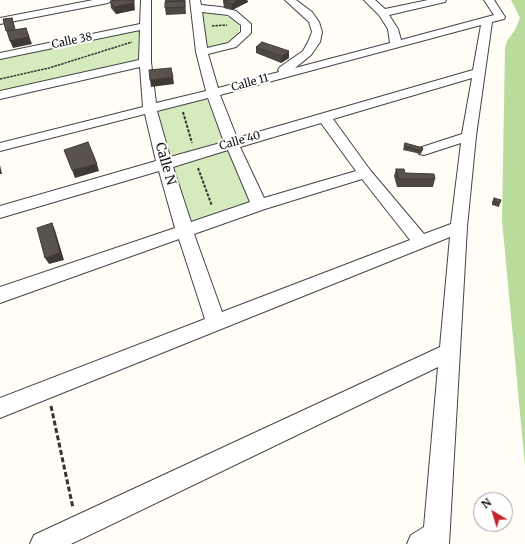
<!DOCTYPE html>
<style>
body{margin:0}
#map{position:relative;width:525px;height:544px;overflow:hidden;background:#fffdf5;font-family:Merriweather,serif}
canvas{display:block}
.north{position:absolute;left:473px;top:492px;width:40px;height:40px;box-sizing:border-box;background:#fff;border:1px solid #a0a0a0;border-radius:50%;rotate:322deg;font-size:11px;font-weight:700;line-height:16px;text-align:center;color:#111}
.north::after{content:'';display:block;margin:auto;width:14px;height:18px;background:#c4262e;clip-path:polygon(50% 0,100% 100%,50% 72%,0 100%)}
</style>
<div id="map">
<canvas width="525" height="544"></canvas>
<div class="north">N</div>
</div>
<script>
const c = document.querySelector('canvas').getContext('2d');
c.lineJoin = 'round';
function fill(path, color) { c.fillStyle = color; c.fill(path, 'evenodd'); }
const poly = rows => new Path2D(rows.map(r => 'M' + r).join(''));
function stroke(path, color, width, dash) { c.strokeStyle = color; c.lineWidth = width; c.lineCap = dash ? 'butt' : 'round'; c.setLineDash(dash || []); c.stroke(path); }
function write(font, color, halo, rows, align = 'center') {
  c.font = font + ' Merriweather,serif'; c.lineWidth = 4; c.setLineDash([]); c.textBaseline = 'middle'; c.strokeStyle = halo; c.fillStyle = color; for (const [text, x, y, turn = 0] of rows) {
    c.save(); c.translate(x, y); c.rotate((+turn || 0) * Math.PI / 180); c.textAlign = isNaN(turn) ? turn : align; if (halo) c.strokeText(text, 0, 0); c.fillText(text, 0, 0); c.restore();
  }
}
fill(poly([
 [200,10,229,17,237,22,240,27,238,34,231,41,208,49],
 [139,29,139,60,0,91,0,59],
 [206,97,225,142,173,156,167,155,157,110],
 [226,148,252,204,187,224,170,165]
]), '#d5ebbd');
fill(poly([
 [511,0,525,0,525,466,502,220,505,48,507,41,515,30,520,18]
]), '#b9dc9c');
const minor = poly([
 [93,0,113,0,108,3,0,24,0,18,93,0],
 [141,0,151,0,151,62,156,103,206,91,196,52,190,0,200,0,201,5,221,7,236,11,251,24,251,33,236,47,208,54,218,88,279,72,278,70,280,67,303,51,308,42,312,32,309,22,285,0,296,0,312,12,319,22,322,32,320,42,311,55,295,68,390,43,388,29,379,15,364,0,375,0,385,9,428,0,446,0,445,2,389,15,398,29,401,40,494,15,484,0,494,0,505,17,504,19,492,22,476,136,467,227,449,544,407,544,411,535,424,527,438,367,71,544,30,544,34,535,440,347,450,237,0,418,0,398,205,319,179,239,0,303,0,287,175,228,159,171,0,218,0,206,156,161,145,114,0,151,0,143,143,107,140,67,0,99,0,91,139,60,140,30,0,59,0,53,140,24,141,0],
 [202,12,228,15,241,25,241,32,228,43,207,48,202,12],
 [481,25,473,70,237,138,220,95,481,25],
 [472,78,462,134,419,148,417,151,419,154,424,155,461,143,451,224,424,234,370,170,333,119,472,78],
 [208,98,224,142,170,157,157,111,208,98],
 [321,123,356,171,264,198,240,147,321,123],
 [228,150,250,202,191,222,173,167,228,150],
 [362,179,410,240,222,312,194,234,265,209,362,179]
]);
stroke(minor, '#444', 2);
stroke(poly([
 [212,26,227,25],
 [0,79,49,68,132,42]
]), '#333', 1.5, [2.5, 1]);
stroke(poly([
 [183,112,192,143],
 [198,168,212,206]
]), '#333', 2, [3, 1.5]);
stroke(poly([
 [51,406,73,508]
]), '#333', 3, [5, 2.5]);
fill(minor, '#fff');
fill(poly([
 [165,0,185,0,186,14,166,15,165,8],
 [225,0,247,0,248,2,232,10,224,8,223,1],
 [110,1,135,10,116,14,111,8],
 [256,47,289,58,281,63,256,53],
 [404,146,423,148,421,154,403,150],
 [396,169,405,173,435,179,433,187,397,187,394,176],
 [494,198,500,203,499,207,492,205,492,202]
]), '#4d4742');
fill(poly([
 [134,0,135,10,116,14,114,7],
 [239,0,247,0,248,2,232,10,232,4],
 [26,28,32,44,13,48,10,41],
 [289,51,289,58,281,63,282,56],
 [173,77,174,84,151,87,150,80],
 [97,164,99,171,75,178,72,170],
 [0,165,2,174,0,174],
 [52,223,55,230,64,260,49,264,45,258]
]), '#3f3936');
const building = poly([
 [115,0,134,0,134,3,114,7,110,1,115,0],
 [225,0,239,0,232,4,223,1,225,0],
 [185,1,185,7,165,8,165,2,185,1],
 [12,18,15,29,6,31,3,19,12,18],
 [26,28,29,37,10,41,7,31,26,28],
 [262,42,289,51,282,56,256,47,262,42],
 [171,68,173,77,150,80,149,70,171,68],
 [88,142,97,164,72,170,64,150,88,142],
 [405,143,423,148,422,151,404,146,405,143],
 [396,169,404,169,405,173,434,174,435,179,399,179,396,169],
 [494,198,501,200,500,203,494,202,494,198],
 [52,223,60,253,45,258,37,228,52,223]
]);
fill(building, '#5a524d');
stroke(building, '#3f3936', 1);
write('11px', '#111', '#fff', [
 ["Calle 38",72,41,-12],
 ["Calle 11",250,83,-15],
 ["Calle 40",240,141,-16]
]);
write('13px', '#111', '#fff', [
 ["Calle N",165,164,74]
]);
</script>
